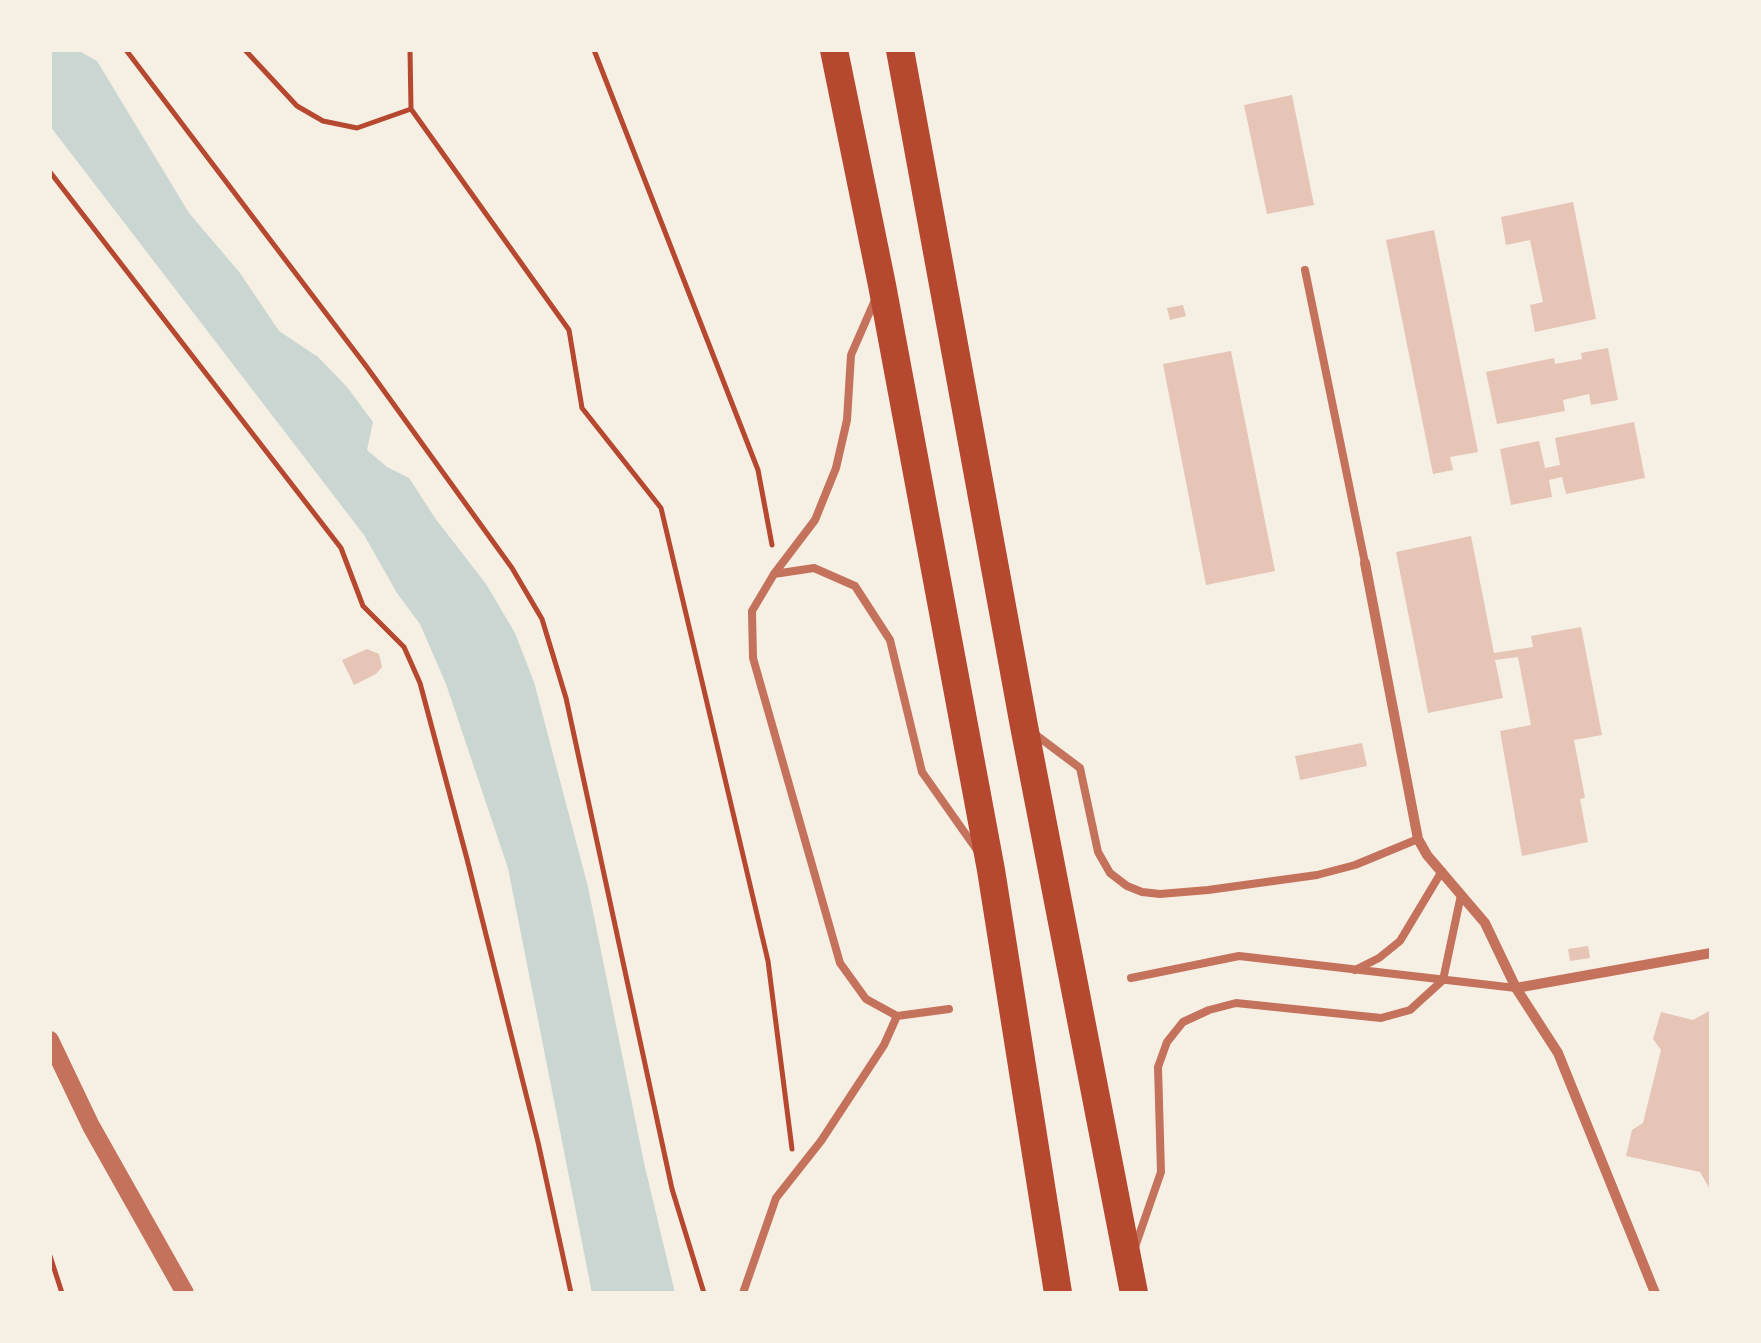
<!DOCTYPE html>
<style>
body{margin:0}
#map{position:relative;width:1761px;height:1343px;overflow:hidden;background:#f6efe4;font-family:"PT Sans",sans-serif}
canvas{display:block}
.frame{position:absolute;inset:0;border:52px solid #f6efe4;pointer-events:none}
</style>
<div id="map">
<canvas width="1761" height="1343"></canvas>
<div class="frame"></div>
</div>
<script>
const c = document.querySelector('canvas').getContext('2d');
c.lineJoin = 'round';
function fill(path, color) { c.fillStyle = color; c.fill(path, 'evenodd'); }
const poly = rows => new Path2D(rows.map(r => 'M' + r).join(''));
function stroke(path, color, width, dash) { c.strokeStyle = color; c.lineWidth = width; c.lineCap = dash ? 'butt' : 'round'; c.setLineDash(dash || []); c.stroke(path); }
fill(poly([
 [50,50,77,50,97,61,189,213,240,273,279,331,318,357,347,387,373,422,367,450,387,467,409,478,435,518,486,584,515,633,534,682,588,887,644,1163,675,1293,592,1293,508,868,446,684,420,624,397,593,364,535,50,126]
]), '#c9d6d2');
fill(poly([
 [1292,95,1314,205,1267,214,1244,105],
 [1573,202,1596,319,1535,332,1530,305,1543,302,1530,240,1506,245,1501,217],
 [1434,230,1478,452,1450,457,1453,470,1433,474,1386,240],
 [1183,305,1186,316,1170,320,1167,308],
 [1608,348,1618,400,1591,405,1589,394,1563,400,1565,411,1497,424,1486,372,1554,358,1555,364,1582,359,1581,353],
 [1231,351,1275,571,1206,585,1163,364],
 [1634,422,1645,478,1566,494,1562,477,1549,480,1552,497,1511,505,1500,449,1539,441,1545,468,1560,465,1555,438],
 [1471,536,1494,653,1533,647,1531,636,1581,627,1602,735,1574,740,1585,798,1580,799,1588,842,1522,856,1500,731,1531,725,1518,657,1495,660,1503,698,1428,713,1396,552],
 [367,649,379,654,382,667,376,674,354,685,342,660],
 [1362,743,1367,766,1300,780,1295,756],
 [1588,946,1590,958,1570,961,1568,949],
 [1711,1010,1711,1191,1700,1172,1626,1156,1632,1130,1643,1123,1661,1050,1653,1039,1661,1012,1693,1020]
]), '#e6c5b7');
stroke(poly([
 [126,50,366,366,512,568,542,619,566,698,672,1189,704,1293],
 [245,50,297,106,323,121,357,128,411,109],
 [410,50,411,109,569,330,582,408,661,508,768,961,792,1149],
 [594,50,758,470,772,545],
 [50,172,341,548,363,606,404,647,420,683,467,859,538,1142,571,1293],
 [50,1256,62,1293]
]), '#b5482f', 5);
stroke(poly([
 [1305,270,1365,563],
 [875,300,851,355,847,420,836,468,815,520,774,574,752,611,753,658,840,963,866,999,897,1016],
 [774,574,814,568,855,586,890,640,922,772,977,850],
 [1032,732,1080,768,1098,852,1110,873,1127,886,1142,892,1160,894,1208,890,1317,875,1355,865,1418,839],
 [1355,970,1379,958,1400,941,1442,871],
 [1131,978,1239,956,1516,988],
 [1135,1247,1161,1172,1158,1067,1167,1042,1183,1022,1209,1010,1236,1003,1381,1018,1410,1010,1443,980,1461,895],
 [743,1293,776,1198,821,1141,884,1045,897,1016,949,1009]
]), '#c5725c', 8);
stroke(poly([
 [1365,563,1418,839,1427,855,1485,923,1516,988,1558,1053,1655,1293],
 [1516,988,1711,953]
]), '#c5725c', 10);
stroke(poly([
 [50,1040,91,1126,185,1293]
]), '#c5725c', 18);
stroke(poly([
 [834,50,882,285,991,870,1058,1293],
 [900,50,1024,726,1134,1293]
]), '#b5482f', 28);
</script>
